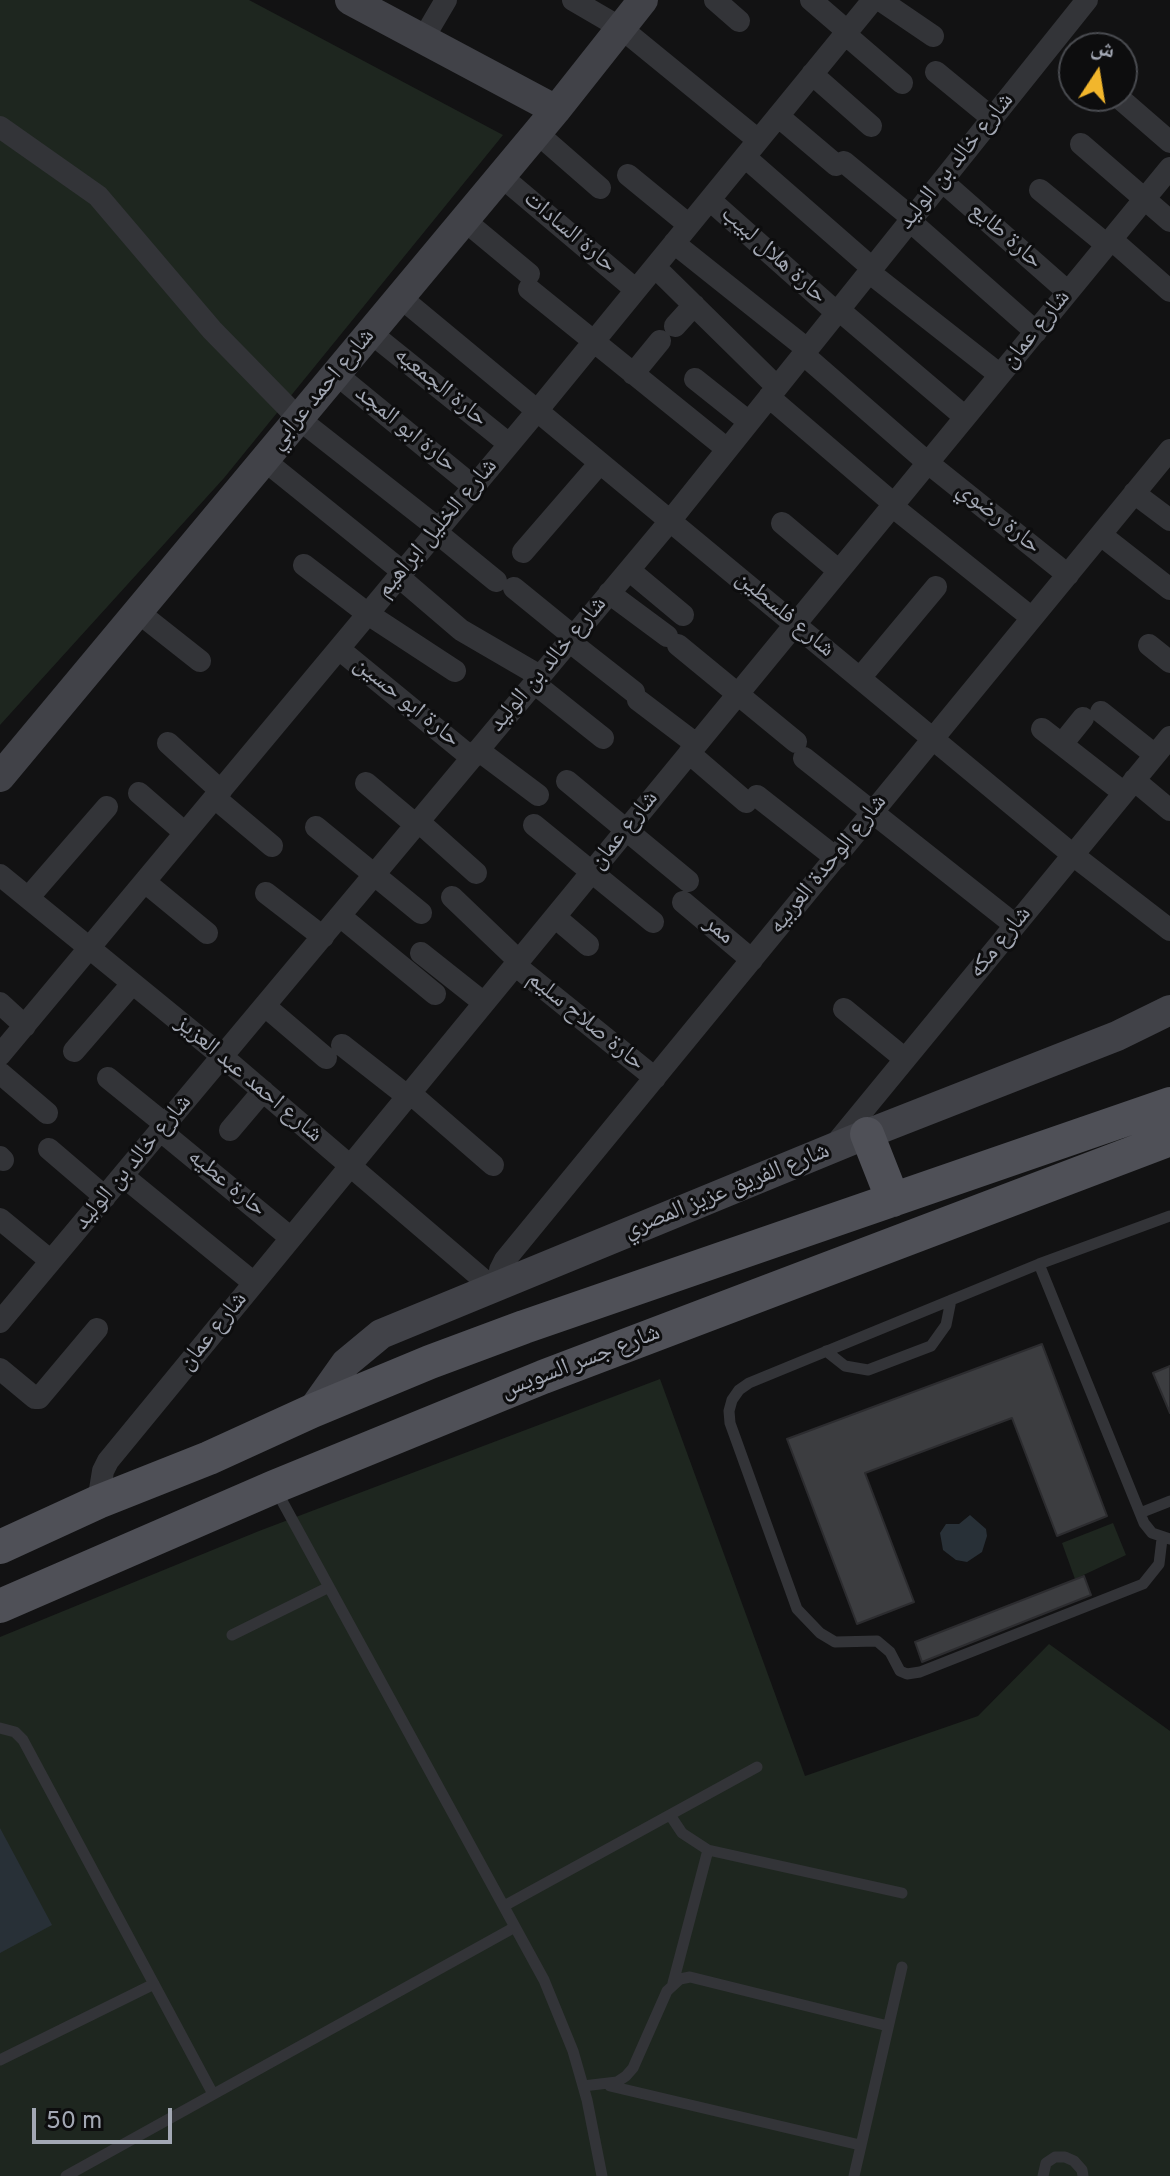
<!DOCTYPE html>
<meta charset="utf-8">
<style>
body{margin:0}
#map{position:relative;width:1170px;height:2176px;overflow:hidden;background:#121213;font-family:Overpass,"Noto Naskh Arabic",sans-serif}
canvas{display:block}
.north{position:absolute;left:1058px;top:32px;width:80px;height:80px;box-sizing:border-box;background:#0d0d0e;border:2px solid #494b50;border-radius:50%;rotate:12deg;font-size:22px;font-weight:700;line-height:32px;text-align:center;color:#a3a8b4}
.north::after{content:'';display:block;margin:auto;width:28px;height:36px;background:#f2b62c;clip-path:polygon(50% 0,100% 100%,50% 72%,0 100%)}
.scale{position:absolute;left:32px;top:2108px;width:140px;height:36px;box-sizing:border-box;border:4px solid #a3a8b4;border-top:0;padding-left:10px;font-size:24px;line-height:28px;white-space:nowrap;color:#a3a8b4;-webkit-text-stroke:6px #0d0d0e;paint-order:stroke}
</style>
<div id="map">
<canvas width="1170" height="2176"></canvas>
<div class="north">ش</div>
<div class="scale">50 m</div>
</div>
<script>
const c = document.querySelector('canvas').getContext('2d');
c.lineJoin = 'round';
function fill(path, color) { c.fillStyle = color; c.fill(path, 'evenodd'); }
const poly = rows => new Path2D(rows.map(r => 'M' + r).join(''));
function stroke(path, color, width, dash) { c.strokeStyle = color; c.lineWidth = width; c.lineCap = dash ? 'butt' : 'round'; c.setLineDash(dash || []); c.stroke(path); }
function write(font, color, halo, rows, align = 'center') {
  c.font = font + ' Overpass,"Noto Naskh Arabic",sans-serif'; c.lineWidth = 6; c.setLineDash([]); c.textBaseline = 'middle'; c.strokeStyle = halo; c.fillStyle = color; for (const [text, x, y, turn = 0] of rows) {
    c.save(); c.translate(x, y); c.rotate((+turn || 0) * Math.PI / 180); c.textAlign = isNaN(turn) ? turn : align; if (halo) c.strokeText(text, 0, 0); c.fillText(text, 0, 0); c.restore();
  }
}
fill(poly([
 [0,0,249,0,503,135,224,478,0,725],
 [660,1379,805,1776,978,1716,1049,1644,1170,1731,1170,2176,0,2176,0,1637,259,1531],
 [1113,1523,1126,1555,1075,1579,1062,1543]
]), '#1e261f');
fill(poly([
 [970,1515,986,1529,987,1536,982,1552,967,1562,956,1560,943,1550,940,1533,946,1524,959,1524],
 [0,1828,52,1925,0,1953]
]), '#283037');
const building = poly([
 [1042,1344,1107,1516,1057,1536,1012,1418,865,1473,914,1602,857,1624,787,1439,1042,1344],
 [1170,1366,1170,1413,1153,1373,1170,1366],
 [1084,1576,1091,1595,922,1662,915,1642,1084,1576]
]);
fill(building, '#3c3d40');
stroke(building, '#2c2c2f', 2);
stroke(poly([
 [1039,1264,1144,1523,1152,1533,1170,1539],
 [826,1351,845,1366,868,1370,931,1346,946,1325,951,1300],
 [276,1490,544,1980,573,2051,587,2100,602,2176],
 [1140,1513,1170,1501],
 [1162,1539,1159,1564,1143,1584,920,1672,907,1674,900,1671,890,1652,877,1641,835,1642,820,1633,797,1609,730,1423,729,1411,732,1400,739,1390,749,1383,1039,1264,1170,1216],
 [232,1635,329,1587],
 [0,1728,15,1732,23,1740,213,2094],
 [670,1815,682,1833,708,1850,902,1893],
 [504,1906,757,1767],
 [673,1983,708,1850],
 [0,2060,154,1984],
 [583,2086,617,2082,626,2076,633,2068,667,1991,680,1979,690,1977,888,2026],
 [610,2086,860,2145],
 [66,2176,515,1927],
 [854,2176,902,1967],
 [1043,2176,1046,2163,1055,2157,1065,2157,1074,2161,1082,2170,1083,2176]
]), '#333438', 11);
stroke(poly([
 [573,0,621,28,758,140],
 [715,0,739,21],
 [811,0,847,31],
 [880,0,933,36],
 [845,34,902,83],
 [423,39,446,0],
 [936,72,992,118],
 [812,74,871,126],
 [1117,96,1170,142],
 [778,116,836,165],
 [0,127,98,196,212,330,299,419,439,529],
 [537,133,600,188],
 [1081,144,1170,221],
 [745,157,872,268],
 [844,162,912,218],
 [628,175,689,225],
 [501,176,636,290],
 [942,181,1068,292],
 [1040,190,1107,245],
 [710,200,837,313],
 [464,220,529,274],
 [910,221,1036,332],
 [1111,239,1170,291],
 [674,243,807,349],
 [655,267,777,387],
 [869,272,1000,375],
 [529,289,727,449],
 [400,297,1073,855,1170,930],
 [839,310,965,417],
 [675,326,694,305],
 [371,333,509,444],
 [803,354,928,463,1068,575],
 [336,374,474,487],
 [633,374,660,341],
 [695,379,749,422],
 [769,397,894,504],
 [264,460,403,572],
 [1134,493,1170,520],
 [892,506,1032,618],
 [782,523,839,571],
 [436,532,496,581],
 [1101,535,1170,589],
 [523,552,600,463],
 [304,565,368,614,455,671],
 [629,570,683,615],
 [399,577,461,630,540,676],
 [514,588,573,636],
 [609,593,667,636],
 [138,612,200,661],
 [569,641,634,692],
 [678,645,796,742],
 [1149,645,1170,662],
 [339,649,472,758],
 [860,678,936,587],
 [534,683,603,738],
 [638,700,696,744],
 [1101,712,1155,755],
 [1042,729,1124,793],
 [168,743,221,791],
 [1062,744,1083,718],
 [478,750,538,795],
 [689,753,746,802],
 [804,758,1015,925],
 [1134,780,1170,810],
 [567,781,688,881],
 [366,783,416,825],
 [139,793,185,833],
 [757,796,836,858],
 [215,798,272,846],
 [419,822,476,873],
 [534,825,653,922],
 [316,827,421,913],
 [0,875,223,1057,493,1288],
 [145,882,207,933],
 [266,893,323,937],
 [452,897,519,961],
 [28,898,107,807],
 [683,902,752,960],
 [340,916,435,994],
 [555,917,588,945],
 [421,953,484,1003],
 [515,965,655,1078],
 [0,1003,25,1026],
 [265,1006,326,1058],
 [844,1009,905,1059],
 [342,1045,407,1096],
 [74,1051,132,984],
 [0,1055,537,411,873,0],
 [0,1073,47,1113],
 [108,1078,166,1125],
 [410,1093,493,1165],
 [230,1130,263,1091],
 [161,1131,291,1238],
 [833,1147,1170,737],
 [49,1149,105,1197],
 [0,1157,3,1160],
 [123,1176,254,1283],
 [0,1219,51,1261],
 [500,1285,500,1270,505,1260,1170,450],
 [0,1322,670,521,1087,0],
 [0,1369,35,1398,39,1398,97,1329],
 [98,1502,103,1471,108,1461,1170,168]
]), '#333438', 22);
stroke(poly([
 [350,0,556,110],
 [0,777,556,110,643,0],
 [312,1411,346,1363,381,1334,867,1134,1117,1036,1170,1010]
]), '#414248', 30);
stroke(poly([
 [867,1134,893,1200],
 [0,1547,98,1502,209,1458,312,1411,430,1362,524,1327,1170,1104],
 [0,1606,274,1487,543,1377,1170,1139]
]), '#4f5057', 34);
write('24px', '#a3a8b4', '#0d0d0e', [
 ["شارع خالد بن الوليد",957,162,-51],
 ["حارة السادات",569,233,40],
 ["حارة طايع",1005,237,41],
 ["حارة هلال لبيب",773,256,42],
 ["شارع عمان",1037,330,-51],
 ["حارة الجمعيه",440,388,39],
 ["شارع احمد عرابي",323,390,-50],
 ["حارة ابو المجد",405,430,39],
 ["حارة رضوي",998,519,39],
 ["شارع الخليل ابراهيم",438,529,-50],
 ["شارع فلسطين",784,615,40],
 ["شارع خالد بن الوليد",549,665,-50],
 ["حارة ابو حسين",406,703,39],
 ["شارع عمان",625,831,-51],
 ["شارع الوحدة العربيه",829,865,-51],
 ["ممر",718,931,40],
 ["شارع مكه",1001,943,-51],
 ["حارة صلاح سليم",585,1022,39],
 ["شارع احمد عبد العزيز",248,1080,40],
 ["شارع خالد بن الوليد",134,1163,-50],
 ["حارة عطيه",226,1184,39],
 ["شارع الفريق عزيز المصري",727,1192,-22],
 ["شارع عمان",214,1332,-51],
 ["شارع جسر السويس",581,1363,-21]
]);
</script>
